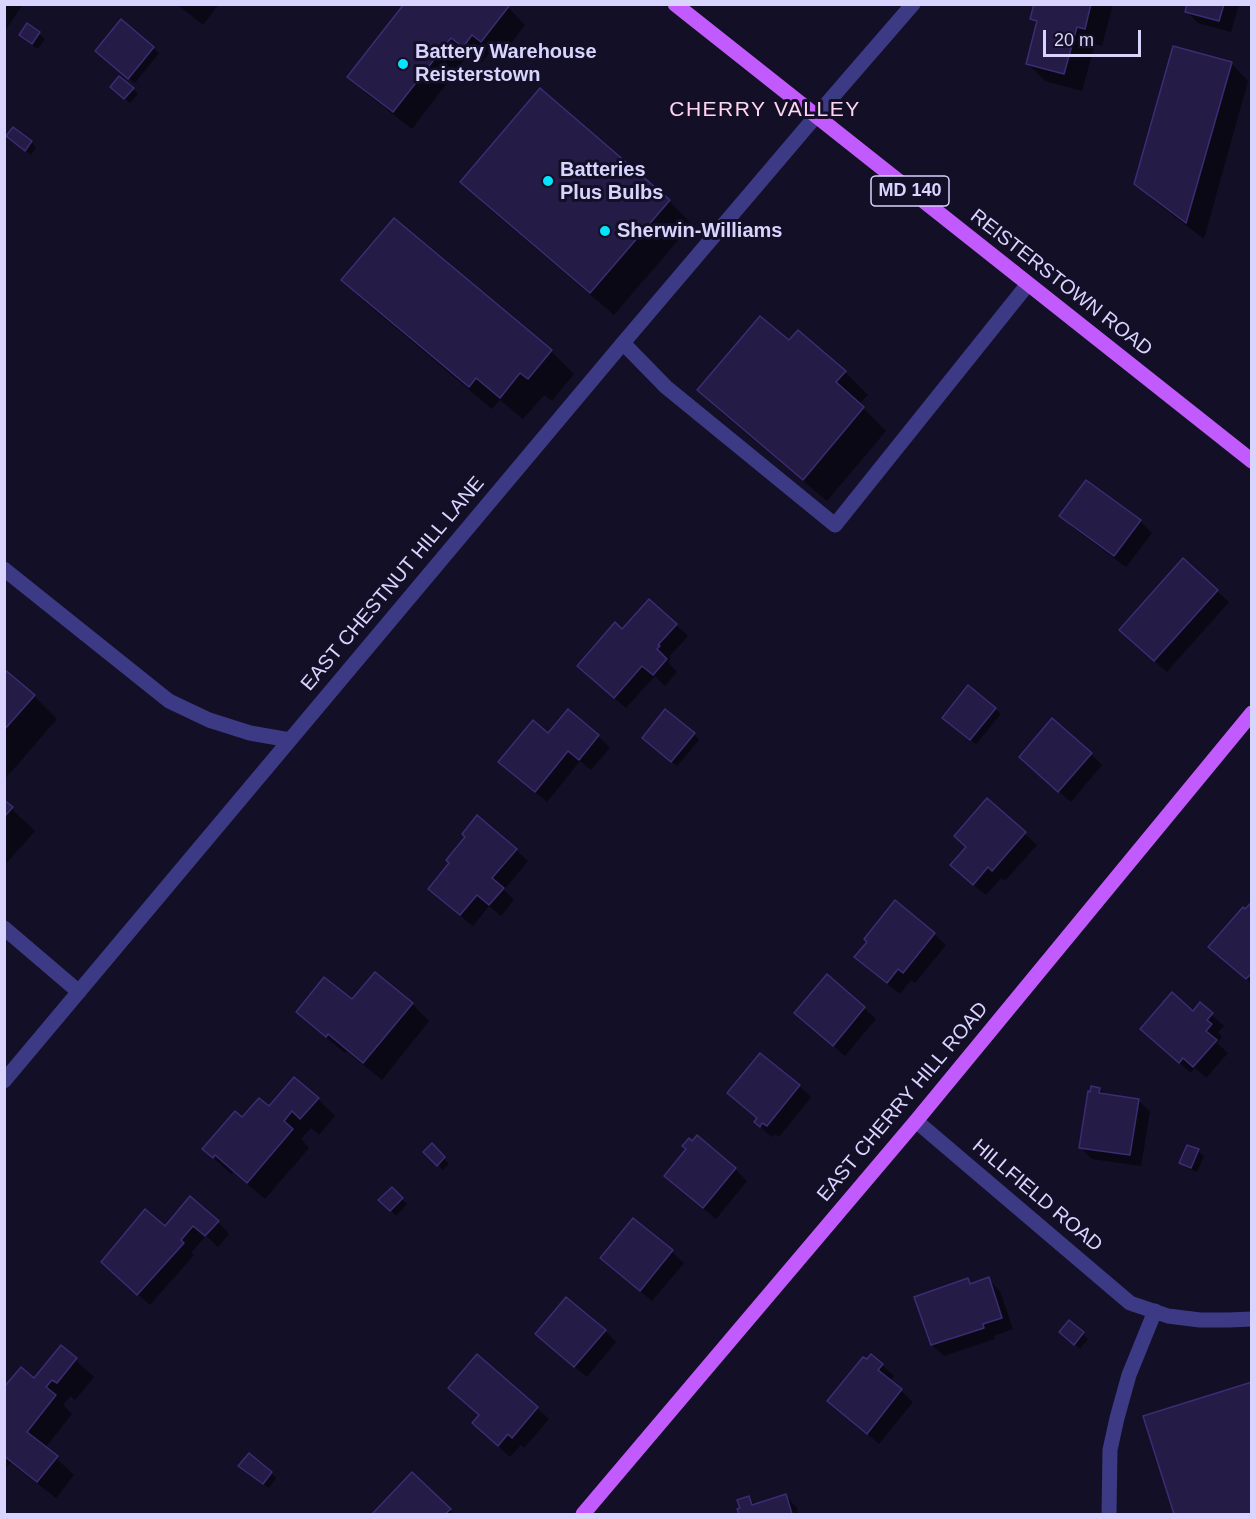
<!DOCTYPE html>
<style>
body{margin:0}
#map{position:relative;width:1256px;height:1519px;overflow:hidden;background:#130f26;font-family:Helvetica,sans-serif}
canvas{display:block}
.frame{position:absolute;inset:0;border:6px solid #d9d4ff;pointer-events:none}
.scale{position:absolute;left:1043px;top:30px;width:98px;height:27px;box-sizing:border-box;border:3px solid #d9d4ff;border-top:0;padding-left:8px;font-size:18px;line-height:21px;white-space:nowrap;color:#d9d4ff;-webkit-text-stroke:4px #130f26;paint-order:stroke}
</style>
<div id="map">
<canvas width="1256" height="1519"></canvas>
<div class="frame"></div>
<div class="scale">20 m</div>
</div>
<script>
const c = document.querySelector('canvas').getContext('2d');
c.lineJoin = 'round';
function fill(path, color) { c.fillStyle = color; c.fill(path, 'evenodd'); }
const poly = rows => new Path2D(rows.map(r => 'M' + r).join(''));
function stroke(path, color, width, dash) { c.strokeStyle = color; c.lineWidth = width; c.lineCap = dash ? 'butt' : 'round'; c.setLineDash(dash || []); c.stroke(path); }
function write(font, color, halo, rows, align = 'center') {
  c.font = font + ' Helvetica,sans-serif'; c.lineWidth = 6; c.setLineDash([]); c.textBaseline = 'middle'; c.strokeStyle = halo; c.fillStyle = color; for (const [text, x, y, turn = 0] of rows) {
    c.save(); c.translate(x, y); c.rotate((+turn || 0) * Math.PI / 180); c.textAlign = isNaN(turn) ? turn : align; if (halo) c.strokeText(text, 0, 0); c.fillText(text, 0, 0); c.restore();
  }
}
fill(poly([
 [4,4,23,4,5,31,4,30],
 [177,4,219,4,203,25],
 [1036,4,1113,4,1102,46,1095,44,1082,91,1045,81,1027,63,1038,24,1032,18],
 [1188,4,1239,4,1231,32,1198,23,1186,11],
 [508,7,525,25,499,59,490,52,481,63,469,54,412,129,367,94,349,77],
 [121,22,159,53,135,83,102,57],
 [27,25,45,39,38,49,26,41,20,35],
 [1231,63,1248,81,1204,239,1154,201,1136,183],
 [133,89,138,94,130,103,117,93],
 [540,91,669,201,692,224,614,315,485,205,462,182],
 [8,136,31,142,36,147,31,155],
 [394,220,551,351,574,374,552,401,544,395,523,419,500,400,492,409,366,303,343,280],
 [790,343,845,372,868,395,859,404,886,431,827,501,722,413,699,390],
 [1086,482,1140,521,1152,533,1126,567,1072,527,1061,515],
 [1217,591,1229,602,1167,672,1132,641],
 [676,625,688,636,669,657,671,659,668,662,677,672,665,686,655,676,626,708,590,677,623,631],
 [4,671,34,696,57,719,4,780],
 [968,687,1001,714,976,744,949,723],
 [568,711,598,736,610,748,591,770,580,761,547,802,512,773,549,735],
 [694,734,699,740,677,766,649,743],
 [1091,754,1102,765,1071,802,1033,769],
 [987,800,1037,845,1005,881,1001,878,986,895,964,877,968,848],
 [4,802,35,831,4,866],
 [516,850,528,861,504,890,514,900,501,916,489,906,473,926,441,900,430,888,451,863],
 [1252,904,1252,984,1222,958,1246,911],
 [934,934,946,945,915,983,911,980,900,994,868,969,856,957],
 [352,1002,412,1004,429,1021,382,1080,346,1051,345,1053,316,1029,298,1011],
 [1200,1004,1224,1026,1218,1032,1222,1037,1217,1043,1228,1053,1206,1078,1195,1068,1191,1073,1154,1041,1193,1013],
 [864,1008,876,1019,845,1056,808,1024],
 [799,1086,811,1097,779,1137,775,1134,772,1137,768,1134,756,1122,758,1119,729,1093],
 [1100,1089,1106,1096,1138,1100,1150,1112,1141,1166,1092,1159,1080,1147],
 [318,1099,335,1116,319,1135,311,1128,301,1139,309,1148,265,1199,233,1172,231,1174,204,1149,242,1119,269,1108],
 [697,1137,735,1169,747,1181,716,1219,678,1187,692,1143],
 [432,1145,449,1164,443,1170,425,1152],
 [1198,1151,1204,1156,1197,1172,1187,1168,1181,1163],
 [392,1189,407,1204,396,1216,381,1200],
 [633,1220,672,1252,684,1263,652,1301,614,1270,602,1258],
 [218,1222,229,1234,218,1247,206,1236,191,1253,194,1255,150,1305,115,1274,165,1228],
 [988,1279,1000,1291,1013,1329,994,1336,995,1339,944,1356,932,1345,916,1298,968,1280,972,1285],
 [1069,1322,1088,1339,1080,1349,1066,1338],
 [605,1331,616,1342,587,1377,549,1346,537,1334],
 [61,1347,94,1377,75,1400,71,1396,63,1405,72,1414,45,1448,74,1475,56,1498,11,1463,6,1468,4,1467,4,1389,34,1380],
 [478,1356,549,1419,524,1448,521,1445,510,1457,486,1435,480,1416],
 [882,1365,894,1376,890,1381,913,1402,879,1444,841,1412],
 [1252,1384,1252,1514,1175,1514,1145,1417],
 [240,1466,271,1473,276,1478,269,1488,245,1472],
 [412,1474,450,1510,454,1514,374,1514],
 [786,1496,797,1508,799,1514,741,1514,739,1510,742,1509,749,1498,756,1505]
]), '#0007');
const building = poly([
 [404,4,507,4,509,6,481,42,472,35,463,47,451,38,393,112,347,77,404,4],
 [1034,4,1091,4,1085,29,1077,27,1064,74,1026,64,1037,21,1030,19,1034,4],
 [1187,4,1224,4,1219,21,1185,12,1187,4],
 [121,19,154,47,128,79,95,51,121,19],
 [27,23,40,32,32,44,19,35,27,23],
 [1173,46,1232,62,1186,223,1134,184,1173,46],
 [119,76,134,88,124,99,110,87,119,76],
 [540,88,670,200,590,293,460,182,540,88],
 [13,127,32,141,25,151,6,136,13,127],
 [394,218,552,350,528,379,520,373,500,398,476,378,469,387,341,280,394,218],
 [760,316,789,340,798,330,846,371,836,382,864,407,803,480,697,390,760,316],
 [1086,480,1141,520,1114,556,1059,516,1086,480],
 [1183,558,1218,590,1154,661,1119,630,1183,558],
 [649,599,677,624,658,645,660,646,657,649,667,659,653,675,642,666,614,698,577,666,615,622,622,629,649,599],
 [4,669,35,695,4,730,4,669],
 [968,685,996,708,970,740,942,718,968,685],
 [568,709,599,735,579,760,568,751,535,792,498,762,533,720,548,733,568,709],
 [665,709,695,733,671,762,642,738,665,709],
 [1052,718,1092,753,1058,792,1019,757,1052,718],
 [987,798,1026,832,992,871,988,867,973,885,950,865,966,847,954,836,987,798],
 [4,800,13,807,4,817,4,800],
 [477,815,517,849,492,878,504,888,489,905,477,895,460,915,428,889,449,863,446,860,465,837,462,834,477,815],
 [895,900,935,933,903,973,898,969,887,983,854,957,867,942,864,939,895,900],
 [1252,902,1252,973,1246,979,1208,947,1243,907,1245,909,1252,902],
 [375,972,413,1003,363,1063,328,1034,326,1037,296,1012,324,977,352,999,375,972],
 [827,974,865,1007,833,1046,794,1013,827,974],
 [1172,992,1193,1011,1200,1002,1213,1013,1207,1020,1212,1024,1206,1031,1217,1040,1193,1067,1183,1058,1179,1063,1140,1029,1172,992],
 [760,1053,800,1085,767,1126,762,1123,760,1127,754,1122,757,1118,727,1093,760,1053],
 [294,1077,319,1098,300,1119,292,1111,284,1121,293,1129,247,1183,215,1155,213,1158,202,1149,235,1111,242,1117,259,1098,269,1106,294,1077],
 [1091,1086,1100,1088,1099,1093,1139,1099,1130,1155,1079,1148,1088,1091,1090,1092,1091,1086],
 [697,1135,736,1168,703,1208,664,1176,686,1149,682,1146,689,1138,692,1141,697,1135],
 [432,1143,445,1157,437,1166,423,1152,432,1143],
 [1187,1145,1199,1149,1191,1168,1179,1163,1187,1145],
 [392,1187,403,1198,390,1211,378,1200,392,1187],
 [190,1196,219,1221,205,1236,193,1226,181,1240,184,1243,137,1295,101,1262,145,1209,165,1226,190,1196],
 [633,1218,673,1250,640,1291,600,1258,633,1218],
 [989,1277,1002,1318,983,1324,984,1328,931,1345,914,1297,968,1278,970,1284,989,1277],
 [566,1297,606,1330,574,1367,535,1334,566,1297],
 [1069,1320,1084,1332,1074,1345,1059,1332,1069,1320],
 [61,1345,77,1358,57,1383,52,1380,46,1387,56,1395,27,1432,58,1456,37,1482,4,1456,4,1387,21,1367,34,1378,61,1345],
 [477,1354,538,1407,512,1438,508,1434,498,1446,472,1423,479,1415,448,1388,477,1354],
 [871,1354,883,1364,878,1370,902,1389,867,1434,827,1401,863,1357,867,1359,871,1354],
 [1252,1382,1252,1514,1174,1514,1143,1416,1252,1382],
 [249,1453,272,1472,263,1484,238,1466,249,1453],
 [412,1472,451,1509,445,1514,372,1514,412,1472],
 [786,1494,792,1514,739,1514,737,1509,740,1508,737,1500,749,1496,752,1505,786,1494]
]);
fill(building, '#241b47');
stroke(building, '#3b2d73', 1.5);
stroke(poly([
 [623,343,666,387,835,525,1028,284],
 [4,569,169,701,209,720,250,733,290,740],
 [4,928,79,992],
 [4,1081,623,343,816,116,913,4],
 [916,1121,1130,1303,1168,1316,1200,1320,1229,1320,1252,1319],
 [1109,1514,1110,1450,1117,1418,1129,1375,1155,1311]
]), '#3d3a85', 15);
stroke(poly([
 [675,4,1252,461],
 [583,1514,916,1121,1252,713]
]), '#c25bff', 15);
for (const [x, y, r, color] of [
 [403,64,6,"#00e5ff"],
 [548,181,6,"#00e5ff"],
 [605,231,6,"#00e5ff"]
]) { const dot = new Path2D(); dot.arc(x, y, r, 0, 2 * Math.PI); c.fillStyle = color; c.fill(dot); stroke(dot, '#130f26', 2); }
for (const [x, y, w] of [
 [910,191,78]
]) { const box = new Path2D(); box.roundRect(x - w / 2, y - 15, w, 30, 4.5); c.fillStyle = '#130f26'; c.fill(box); stroke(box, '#d9d4ff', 1.5); }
write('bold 18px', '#d9d4ff', null, [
 ["MD 140",910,191]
]);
write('bold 20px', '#d9d4ff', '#130f26', [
 ["Battery Warehouse",415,52],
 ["Reisterstown",415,75],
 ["Batteries",560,170],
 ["Plus Bulbs",560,193],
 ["Sherwin-Williams",617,231]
], 'left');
write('20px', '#d9d4ff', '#130f26', [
 ["REISTERSTOWN ROAD",1061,283,38],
 ["EAST CHESTNUT HILL LANE",393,584,-50],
 ["EAST CHERRY HILL ROAD",903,1102,-50],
 ["HILLFIELD ROAD",1037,1196,40]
]);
c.letterSpacing = '1.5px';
write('21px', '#ffd6f0', '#130f26', [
 ["CHERRY VALLEY",765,110]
]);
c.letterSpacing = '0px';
</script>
